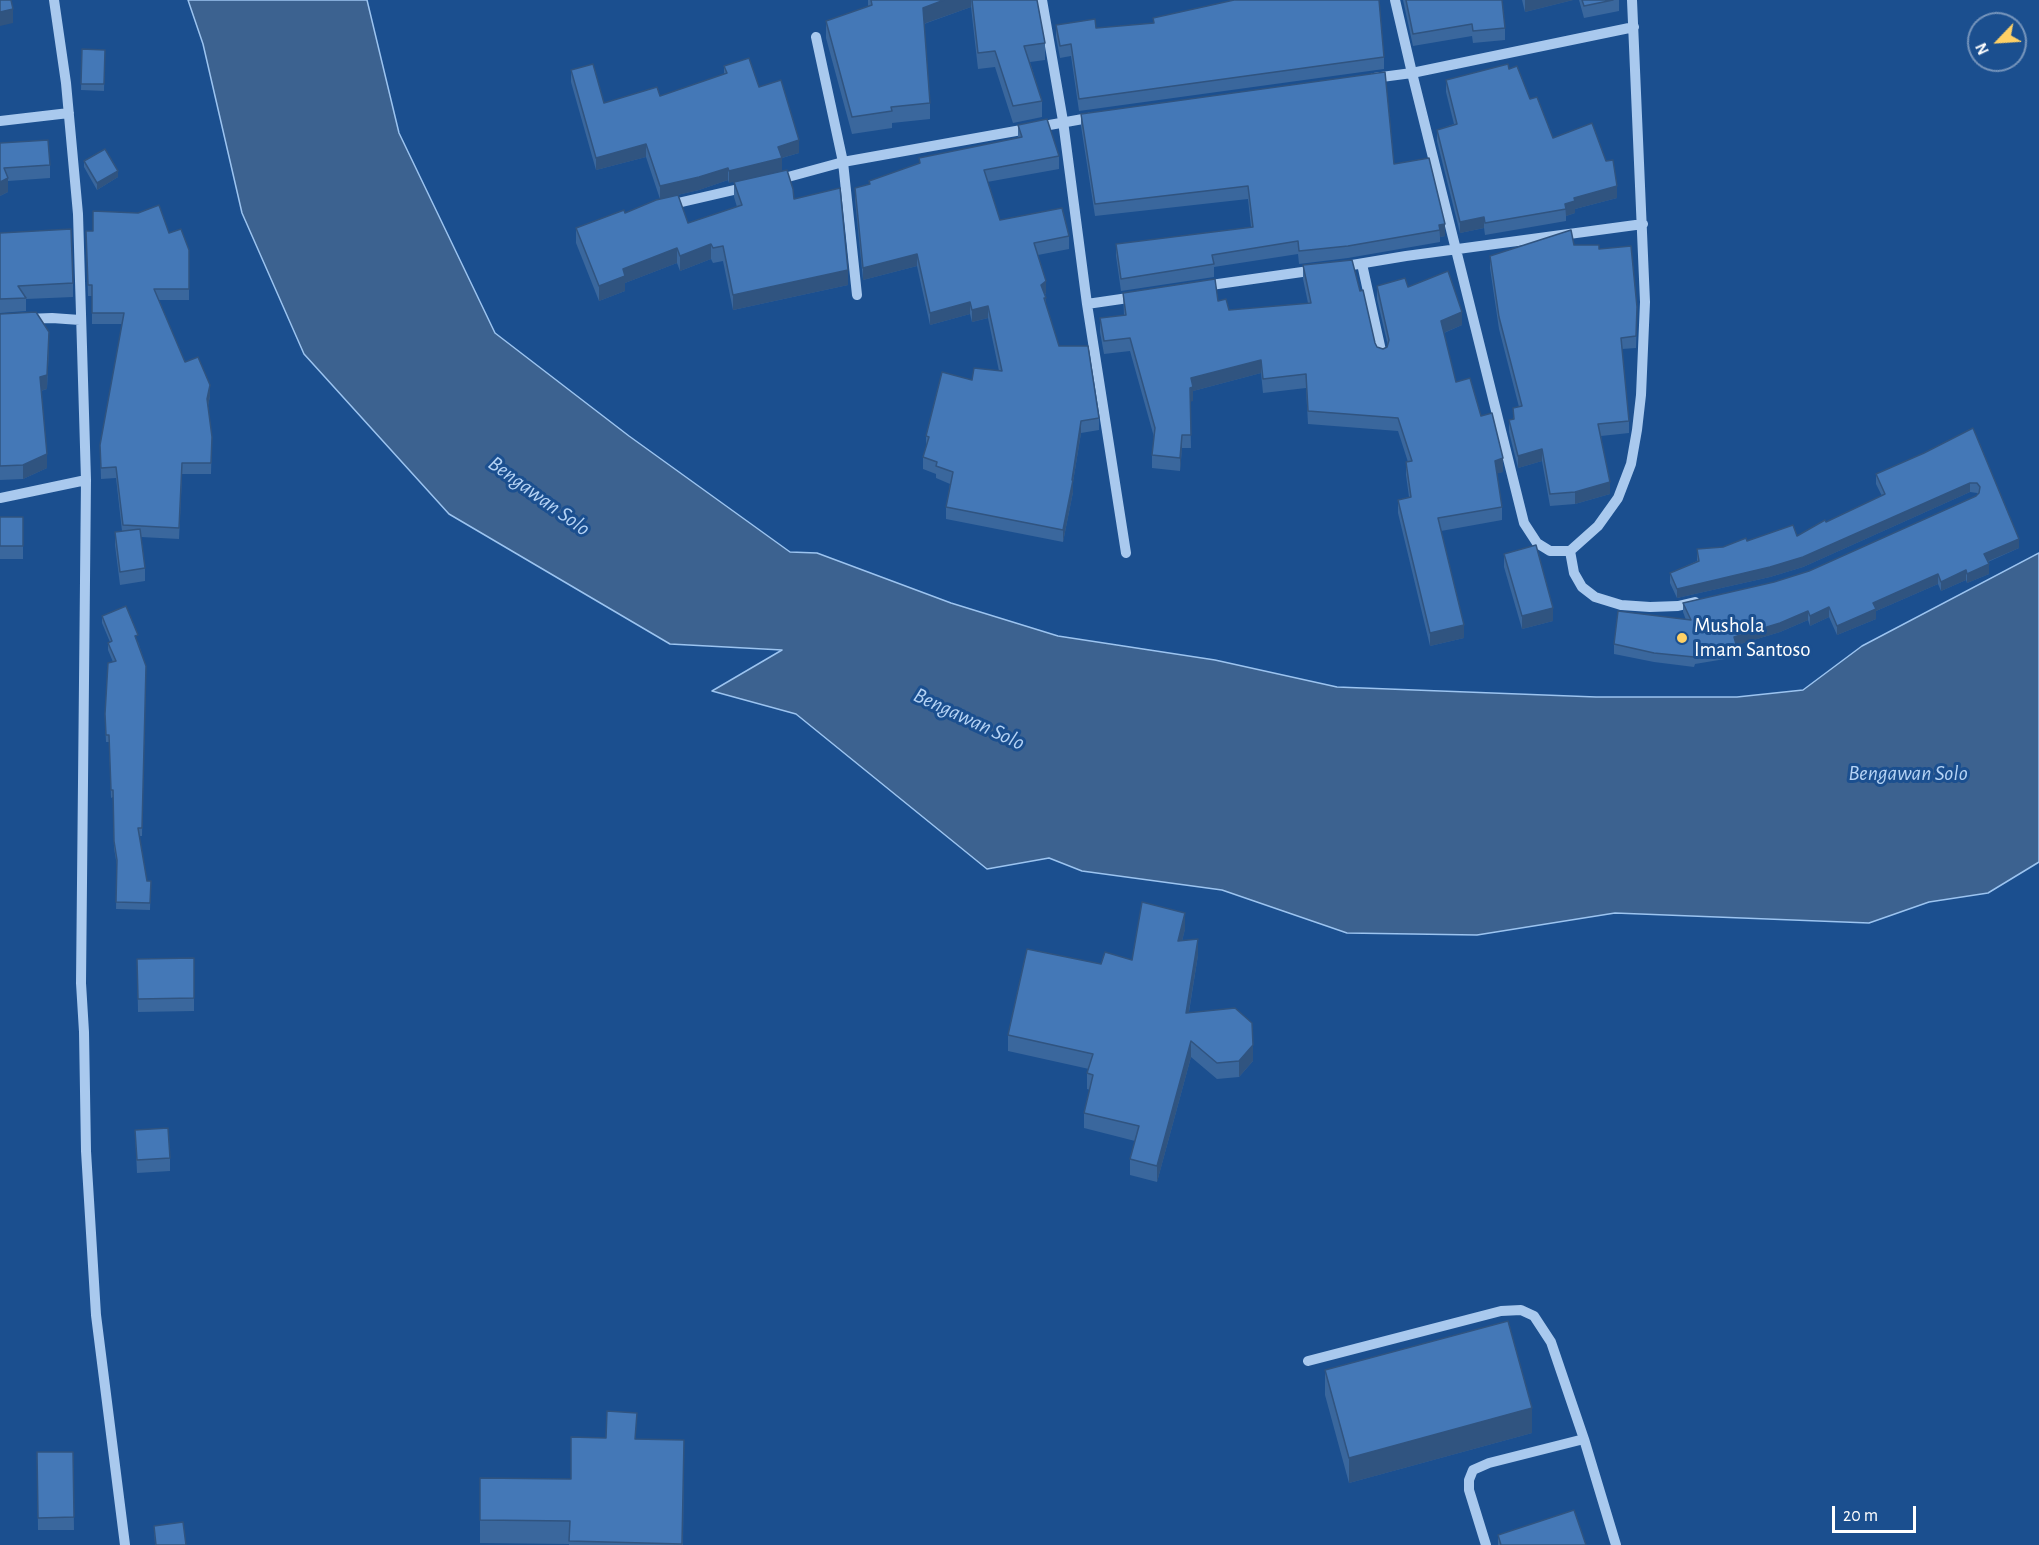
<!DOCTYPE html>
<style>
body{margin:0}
#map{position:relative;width:2039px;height:1545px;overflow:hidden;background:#1b4f8f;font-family:"Alegreya Sans",sans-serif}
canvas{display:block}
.north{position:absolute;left:1967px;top:12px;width:60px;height:60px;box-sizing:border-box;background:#1b4f8f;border:2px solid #7695bc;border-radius:50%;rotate:245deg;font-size:16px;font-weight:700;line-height:24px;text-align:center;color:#fff}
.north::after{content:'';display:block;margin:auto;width:21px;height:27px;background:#ffd166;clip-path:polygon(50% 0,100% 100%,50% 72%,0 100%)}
.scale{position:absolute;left:1832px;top:1506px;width:84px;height:27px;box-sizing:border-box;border:3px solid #fff;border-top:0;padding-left:8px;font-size:18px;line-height:21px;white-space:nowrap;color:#fff;-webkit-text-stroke:4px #1b4f8f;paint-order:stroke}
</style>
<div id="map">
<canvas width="2039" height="1545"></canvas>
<div class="north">N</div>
<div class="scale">20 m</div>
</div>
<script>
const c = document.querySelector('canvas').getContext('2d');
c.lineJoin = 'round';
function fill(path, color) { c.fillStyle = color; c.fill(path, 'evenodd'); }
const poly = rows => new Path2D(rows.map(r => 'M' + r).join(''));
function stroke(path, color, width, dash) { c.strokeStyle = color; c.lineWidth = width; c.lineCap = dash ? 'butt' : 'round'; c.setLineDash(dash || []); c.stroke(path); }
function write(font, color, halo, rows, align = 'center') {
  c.font = font + ' "Alegreya Sans",sans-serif'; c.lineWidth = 6; c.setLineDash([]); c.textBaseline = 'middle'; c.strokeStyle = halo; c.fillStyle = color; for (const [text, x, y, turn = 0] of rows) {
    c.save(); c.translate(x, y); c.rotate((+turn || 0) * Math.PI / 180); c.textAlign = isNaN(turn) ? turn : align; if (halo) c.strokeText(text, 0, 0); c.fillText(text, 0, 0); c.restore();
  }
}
const water = poly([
 [188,0,367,0,399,133,495,333,629,436,790,552,817,553,951,603,1058,636,1215,660,1337,687,1596,697,1737,697,1803,690,1862,646,2039,553,2039,862,1988,893,1929,902,1869,923,1615,913,1477,935,1347,933,1222,890,1082,871,1049,858,987,869,796,714,712,691,782,650,670,644,449,514,304,354,242,213,203,44,188,0]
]);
fill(water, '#3c6290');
stroke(water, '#9cc4f0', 1.5);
stroke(poly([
 [54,0,66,83,78,214,86,480,81,983,84,1032,86,1151,96,1315,125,1545],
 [1042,0,1063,121,1087,304,1126,553],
 [1395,0,1412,73,1524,523,1537,543,1550,551,1570,551,1598,526,1618,498,1631,464,1637,430,1641,395,1645,302,1632,0],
 [816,37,843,162,857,295],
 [1374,78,1412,73,1634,27],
 [0,121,69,113],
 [777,180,843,162,1094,117],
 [669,205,747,187],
 [1362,264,1382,355],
 [1340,267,1406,256,1643,224],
 [1204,286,1316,270],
 [1087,304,1135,297],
 [0,320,52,318,80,320],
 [0,498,86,480],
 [1570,551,1574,573,1582,587,1595,597,1621,605,1650,607,1678,606,1695,602],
 [1308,1361,1501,1311,1521,1310,1534,1316,1551,1342,1584,1439,1616,1545],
 [1486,1545,1469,1490,1469,1480,1473,1470,1489,1463,1584,1439]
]), '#a9c9ee', 10);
fill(poly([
 [868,0,1037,0,1045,43,1045,60,1030,62,1042,101,1042,117,1013,123,995,67,978,69,971,7,924,24,930,103,930,119,892,123,892,128,852,134,826,38,826,21,868,6],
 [1403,0,1502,0,1505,28,1505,40,1473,43,1472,36,1413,46],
 [1522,0,1573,0,1525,12],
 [1579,0,1619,0,1619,11,1584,18],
 [1153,18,1384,57,1384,69,1079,111,1071,56,1060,58,1056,37,1056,25,1096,28,1153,23],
 [82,49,105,50,104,91,81,90],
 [724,66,759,87,799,153,782,158,729,183,728,180,699,190,660,199,646,157,596,170,571,82,571,70,604,103,660,96,724,74],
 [1509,69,1530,99,1553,138,1617,198,1575,209,1575,213,1566,216,1566,221,1485,235,1484,228,1460,233,1437,141,1437,130,1454,124,1446,92,1446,80],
 [1081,114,1394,164,1445,236,1440,237,1440,242,1348,258,1299,264,1298,254,1214,267,1214,277,1121,291,1116,256,1116,244,1251,227,1248,199,1095,216,1081,126],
 [1018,125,1059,156,1059,169,987,182,1000,220,1069,236,1069,249,1038,255,1046,293,1045,294,1046,306,1059,346,1099,418,1099,430,1081,433,1073,482,1073,492,1063,542,946,519,946,507,950,484,936,478,936,474,923,469,923,457,926,447,926,436,972,380,999,371,988,318,972,322,970,314,930,325,917,266,863,280,855,200,855,188,869,184,869,181,919,163,919,158,1018,138],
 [0,143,50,165,50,178,8,181,8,192,0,196],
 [84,161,118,177,97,190,84,167],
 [734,182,794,199,848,285,733,310,723,261,713,263,711,259,680,271,677,263,625,283,625,291,599,301,576,243,576,228,625,213,688,223,737,207,734,197],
 [86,231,169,233,189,250,189,300,158,300,185,362,210,396,208,406,212,437,211,474,182,474,179,539,141,537,145,568,145,581,120,585,115,545,115,532,122,531,116,478,101,479,100,445,122,324,92,324,92,296,88,296],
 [0,233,73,283,73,297,26,299,26,311,0,313],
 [1574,245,1599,249,1637,319,1636,348,1622,349,1629,421,1629,433,1601,436,1610,494,1575,504,1550,506,1542,461,1518,468,1509,432,1509,420,1513,419,1513,408,1519,407,1499,329,1490,268,1490,256],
 [1303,265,1360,291,1375,343,1377,347,1383,349,1388,346,1377,299,1377,286,1408,287,1462,325,1444,333,1456,382,1481,416,1503,472,1497,473,1502,507,1502,520,1441,531,1464,638,1430,646,1398,513,1398,500,1409,497,1406,475,1406,462,1408,462,1398,431,1308,424,1306,388,1263,393,1261,373,1193,391,1193,401,1190,401,1191,448,1182,448,1180,471,1152,468,1152,455,1154,437,1130,351,1104,354,1100,332,1100,318,1124,315,1123,293,1218,301,1229,310,1308,303,1303,279],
 [0,314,49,346,47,389,41,391,47,468,23,479,0,480],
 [1973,428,2019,548,1988,562,1989,574,1967,583,1966,580,1941,591,1938,584,1876,611,1876,619,1837,635,1829,617,1810,626,1808,620,1780,632,1737,645,1737,657,1695,664,1694,667,1654,662,1614,654,1614,644,1686,620,1683,612,1683,603,1774,582,1809,571,1976,496,1978,494,1977,493,1970,492,1803,567,1770,577,1677,598,1670,583,1670,573,1697,561,1697,549,1723,547,1747,541,1797,536,1882,496,1876,484,1876,474,1924,453],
 [0,517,23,517,23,559,0,559],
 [1504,554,1553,621,1522,629,1504,567],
 [102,616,138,642,146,666,142,836,139,836,147,881,151,881,150,910,116,909,117,866,114,848,113,797,111,798,109,742,106,742,105,721,113,662,108,650,108,643,110,642,102,623],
 [1185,929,1182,941,1198,955,1189,1012,1253,1061,1239,1077,1217,1079,1191,1057,1157,1182,1130,1175,1130,1159,1135,1141,1084,1128,1084,1113,1090,1090,1087,1089,1087,1073,1089,1069,1008,1051,1008,1035,1101,964,1132,960],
 [194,958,194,1011,138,1012,137,959],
 [135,1130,170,1158,170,1171,137,1173],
 [1325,1370,1532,1433,1349,1483,1325,1395],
 [637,1439,684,1440,683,1545,569,1545,569,1544,480,1543,480,1478,571,1479],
 [37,1452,73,1452,74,1530,38,1530],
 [154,1526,186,1545,155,1545],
 [1498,1535,1586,1545,1498,1545]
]), '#3a679d');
fill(poly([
 [944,0,971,0,971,7,923,24,923,8],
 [1525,0,1573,0,1525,12],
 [13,9,13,23,0,26,0,12],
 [799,140,799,153,778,159,778,147],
 [646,144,646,157,596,170,596,158],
 [782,158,782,171,729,183,729,171],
 [728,168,728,180,699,190,660,199,660,186],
 [118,171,118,177,97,190,97,183],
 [8,178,8,192,0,196,0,182],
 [1617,186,1617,198,1575,209,1575,213,1566,216,1565,204,1574,198],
 [1484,217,1484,228,1460,233,1460,222],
 [1445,224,1445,236,1440,237,1439,225],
 [711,244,711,259,680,271,680,256],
 [677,248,677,263,625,283,625,291,599,301,599,286,623,269],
 [917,254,917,266,863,280,863,268],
 [848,270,848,285,733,310,733,295],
 [1046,281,1046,293,1041,297,1041,285],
 [970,302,970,314,930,325,930,313],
 [988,306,988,318,972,322,972,310],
 [1462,312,1462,325,1441,334,1441,321],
 [49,332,47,389,40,391,40,377],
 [1261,360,1261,373,1193,391,1193,401,1190,402,1191,378],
 [210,385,210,396,207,410,207,399],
 [1081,421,1081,433,1073,482,1073,492,1063,542,1063,530],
 [1182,435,1182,448,1180,471,1180,458],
 [1542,449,1542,461,1518,468,1518,456],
 [47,454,47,468,23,479,23,465],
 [1503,458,1503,472,1495,474,1495,461],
 [1610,482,1610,494,1575,504,1575,492],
 [1970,483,1970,492,1803,567,1770,577,1677,598,1677,589],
 [2019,539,2019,548,1984,563,1984,554],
 [1989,564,1989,574,1967,583,1967,574],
 [1966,570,1966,580,1941,591,1941,582],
 [1938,574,1938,584,1876,611,1876,619,1837,635,1837,626,1873,603],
 [1829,607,1829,617,1810,626,1810,616],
 [1553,608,1553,621,1522,629,1522,616],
 [1808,611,1808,620,1780,632,1734,646,1734,637],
 [1464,625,1464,638,1430,646,1430,633],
 [1185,913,1185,929,1178,957,1178,941],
 [1198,939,1198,955,1186,1029,1186,1013],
 [1191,1041,1191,1057,1157,1182,1157,1166],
 [1253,1045,1253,1061,1239,1077,1239,1061],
 [1532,1408,1532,1433,1349,1483,1349,1458]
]), '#305480');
const building = poly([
 [0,0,11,0,13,9,0,12,0,0],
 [871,0,944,0,923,8,930,103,891,107,892,111,852,117,826,21,872,5,871,0],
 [972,0,1037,0,1045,43,1024,46,1042,101,1013,106,995,51,978,53,972,0],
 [1234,0,1379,0,1384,57,1079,99,1071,44,1060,46,1056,25,1095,19,1096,28,1154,23,1153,18,1234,0],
 [1406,0,1502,0,1505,28,1473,31,1472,24,1413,34,1406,0],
 [1582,0,1613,0,1584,6,1582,0],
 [82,49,105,50,104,84,81,84,82,49],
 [749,58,759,87,781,80,799,140,778,147,782,158,729,171,728,168,699,177,660,186,646,144,596,158,571,70,593,64,604,103,657,87,660,96,727,73,724,66,749,58],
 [1508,64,1509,69,1517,66,1530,99,1537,97,1553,138,1592,123,1606,161,1613,160,1617,186,1574,198,1575,201,1565,204,1566,209,1485,223,1484,217,1460,222,1437,130,1457,124,1446,80,1508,64],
 [1385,72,1394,164,1429,158,1445,224,1439,225,1440,230,1348,246,1299,251,1298,241,1212,255,1214,264,1121,279,1116,244,1253,227,1248,186,1095,204,1081,114,1385,72],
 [1047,119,1059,156,984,170,1000,220,1062,208,1069,236,1034,243,1046,281,1041,285,1046,298,1044,298,1059,346,1088,346,1099,418,1081,421,1072,480,1073,480,1063,530,946,507,953,472,936,466,937,462,923,457,929,437,926,436,942,372,972,380,974,368,1002,371,988,306,972,310,970,302,930,313,917,254,863,268,855,188,870,184,869,181,920,163,919,158,1022,137,1018,125,1047,119],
 [48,140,50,165,4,168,8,178,0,182,0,143,48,140],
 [105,149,118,171,97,183,84,161,105,149],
 [787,170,793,189,794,199,840,188,848,270,733,295,723,246,713,248,711,244,680,256,677,248,623,269,625,276,599,286,576,228,624,210,625,213,656,200,678,195,688,223,742,205,734,182,787,170],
 [159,205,169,233,181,229,189,250,189,289,154,289,185,362,198,357,210,385,207,399,212,437,211,463,182,463,179,528,123,525,116,467,101,468,100,445,124,313,92,313,92,285,88,285,86,231,93,231,93,211,138,213,159,205],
 [71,229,73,283,18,286,26,298,0,299,0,233,71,229],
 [1571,230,1574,245,1599,245,1599,249,1631,246,1637,307,1636,336,1621,338,1629,421,1598,424,1610,482,1575,492,1550,494,1542,449,1518,456,1509,420,1514,419,1513,408,1522,406,1499,317,1490,256,1571,230],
 [1352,260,1360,291,1363,290,1375,343,1377,347,1383,349,1387,347,1389,340,1377,286,1405,278,1408,287,1448,271,1462,312,1441,321,1456,382,1470,378,1481,416,1492,413,1503,458,1495,461,1502,507,1438,518,1464,625,1430,633,1398,500,1411,497,1406,462,1412,461,1398,418,1308,411,1306,374,1263,379,1261,360,1191,378,1193,387,1190,388,1191,435,1182,435,1180,458,1152,455,1155,428,1130,338,1104,341,1100,318,1126,315,1123,293,1215,279,1218,301,1226,299,1229,310,1311,303,1303,265,1352,260],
 [36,312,49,332,47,375,40,377,47,454,23,465,0,466,0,314,36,312],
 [1973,428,2019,539,1984,554,1989,564,1967,574,1966,570,1941,582,1938,574,1873,603,1876,609,1837,626,1829,607,1810,616,1808,611,1780,623,1734,637,1737,648,1695,654,1694,657,1654,653,1614,644,1618,611,1691,620,1683,603,1774,582,1809,571,1976,496,1979,493,1980,487,1977,483,1970,483,1803,557,1770,567,1677,589,1670,573,1699,561,1697,549,1723,547,1746,538,1747,541,1793,525,1797,536,1825,520,1826,522,1885,494,1876,474,1924,453,1973,428],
 [0,517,23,517,23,546,0,546,0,517],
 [140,529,145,568,120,572,115,532,140,529],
 [1536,545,1553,608,1522,616,1504,554,1536,545],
 [126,606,138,635,135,636,146,666,142,828,138,828,147,881,151,881,150,903,116,902,117,860,114,841,113,790,111,790,109,735,106,735,105,714,108,663,116,661,108,643,112,641,102,616,126,606],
 [1142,902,1185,913,1178,941,1198,939,1186,1013,1235,1008,1252,1023,1253,1045,1239,1061,1217,1063,1191,1041,1157,1166,1130,1159,1139,1126,1084,1113,1093,1075,1087,1073,1093,1054,1008,1035,1027,949,1101,964,1105,952,1132,960,1142,902],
 [194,958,194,998,138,999,137,959,194,958],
 [168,1128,170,1158,137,1160,135,1130,168,1128],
 [1508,1321,1532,1408,1349,1458,1325,1370,1508,1321],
 [607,1411,637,1413,635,1439,684,1440,682,1544,569,1541,570,1521,480,1520,480,1478,571,1479,571,1437,606,1438,607,1411],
 [37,1452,73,1452,74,1517,38,1518,37,1452],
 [1574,1510,1586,1545,1501,1545,1498,1535,1574,1510],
 [183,1522,186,1545,156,1545,154,1526,183,1522]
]);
fill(building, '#4478b7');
stroke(building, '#305480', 1.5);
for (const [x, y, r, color] of [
 [1682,638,6,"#ffd166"]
]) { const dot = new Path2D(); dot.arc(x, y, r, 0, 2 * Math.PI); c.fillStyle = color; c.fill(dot); stroke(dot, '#1b4f8f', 2); }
write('21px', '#fff', '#1b4f8f', [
 ["Mushola",1694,626],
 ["Imam Santoso",1694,650]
], 'left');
write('italic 22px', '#b5d3f5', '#1b4f8f', [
 ["Bengawan Solo",539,496,36],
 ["Bengawan Solo",969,719,25],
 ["Bengawan Solo",1908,773]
]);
</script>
